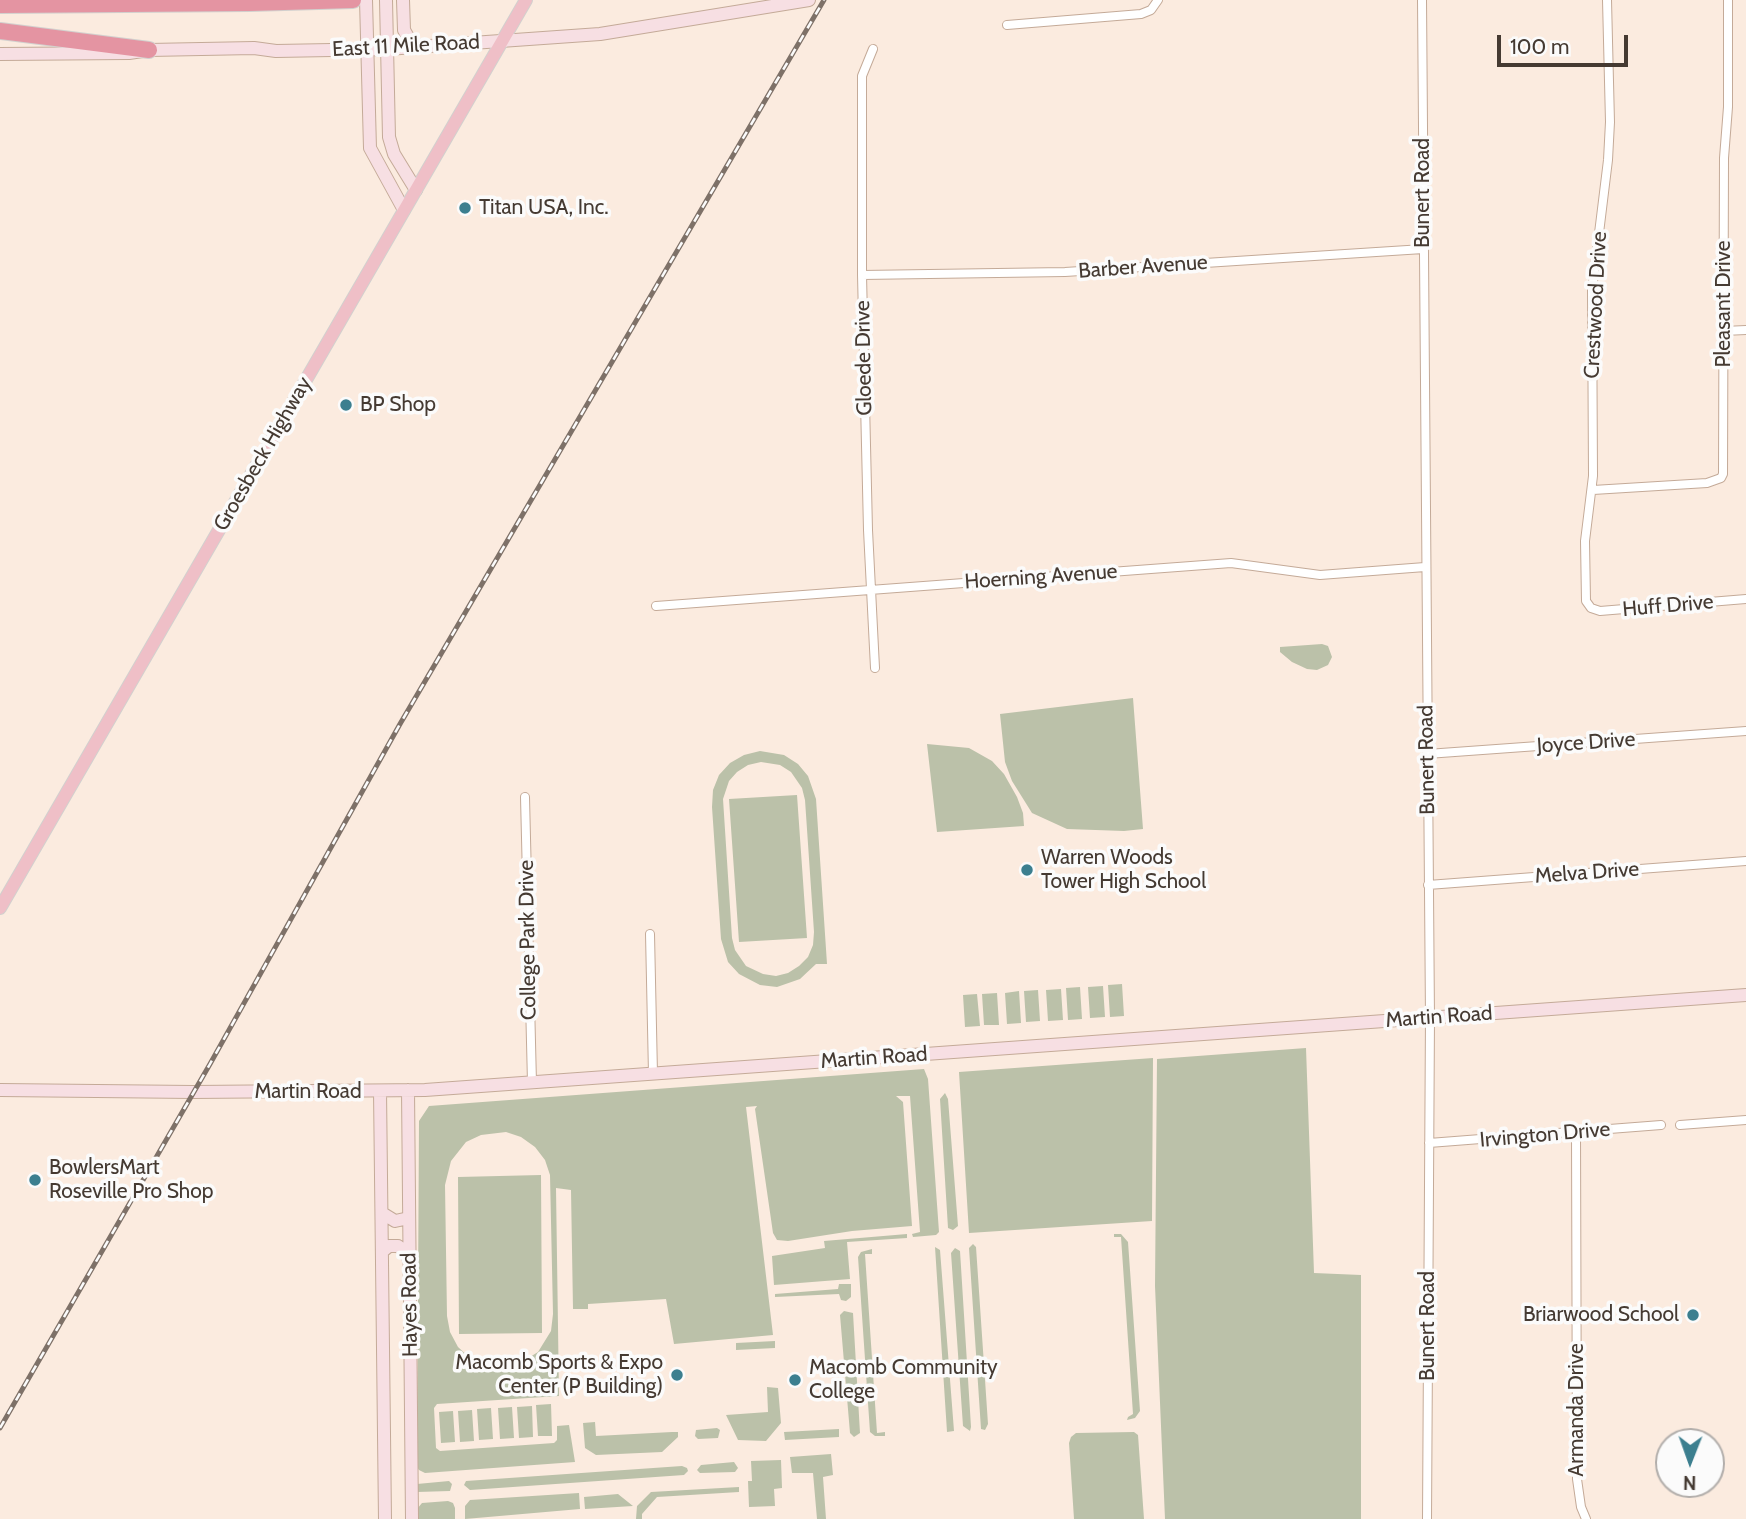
<!DOCTYPE html>
<style>
body{margin:0}
#map{position:relative;width:1746px;height:1519px;overflow:hidden;background:#fbebdf;font-family:Cabin,sans-serif}
canvas{display:block}
.north{position:absolute;left:1655px;top:1428px;width:70px;height:70px;box-sizing:border-box;background:#fbfbfb;border:2px solid #b2aeab;border-radius:50%;rotate:181deg;font-size:19px;font-weight:700;line-height:28px;text-align:center;color:#453a32}
.north::after{content:'';display:block;margin:auto;width:24px;height:32px;background:#3c7f8f;clip-path:polygon(50% 0,100% 100%,50% 72%,0 100%)}
.scale{position:absolute;left:1497px;top:35px;width:131px;height:32px;box-sizing:border-box;border:4px solid #453a32;border-top:0;padding-left:9px;font-size:21px;line-height:24px;white-space:nowrap;color:#453a32;-webkit-text-stroke:5px #fbfbfb;paint-order:stroke}
</style>
<div id="map">
<canvas width="1746" height="1519"></canvas>
<div class="north">N</div>
<div class="scale">100 m</div>
</div>
<script>
const c = document.querySelector('canvas').getContext('2d');
c.lineJoin = 'round';
function fill(path, color) { c.fillStyle = color; c.fill(path, 'evenodd'); }
const poly = rows => new Path2D(rows.map(r => 'M' + r).join(''));
function stroke(path, color, width, dash) { c.strokeStyle = color; c.lineWidth = width; c.lineCap = dash ? 'butt' : 'round'; c.setLineDash(dash || []); c.stroke(path); }
function write(font, color, halo, rows, align = 'center') {
  c.font = font + ' Cabin,sans-serif'; c.lineWidth = 7; c.setLineDash([]); c.textBaseline = 'middle'; c.strokeStyle = halo; c.fillStyle = color; for (const [text, x, y, turn = 0] of rows) {
    c.save(); c.translate(x, y); c.rotate((+turn || 0) * Math.PI / 180); c.textAlign = isNaN(turn) ? turn : align; if (halo) c.strokeText(text, 0, 0); c.fillText(text, 0, 0); c.restore();
  }
}
fill(poly([
 [1322,644,1328,646,1332,657,1328,665,1317,670,1307,669,1292,662,1280,652,1280,647],
 [1133,698,1143,829,1124,831,1067,829,1032,813,1012,781,1005,762,1000,714],
 [927,744,969,748,992,761,1004,774,1017,797,1023,813,1024,826,937,832],
 [760,751,784,755,798,764,808,776,816,799,827,964,816,964,800,979,777,987,760,985,739,974,728,962,721,939,712,807,713,790,719,775,730,763,744,755],
 [761,762,780,765,791,772,802,788,805,800,814,932,813,945,808,957,799,966,788,973,776,976,763,974,746,966,735,950,732,938,723,799,729,781,737,772,748,765],
 [797,795,807,938,739,942,729,799],
 [1122,984,1124,1016,1110,1017,1108,985],
 [1103,986,1105,1017,1090,1018,1088,987],
 [1080,987,1082,1019,1068,1020,1066,988],
 [1061,989,1063,1020,1048,1021,1046,990],
 [1038,990,1040,1021,1026,1022,1024,991],
 [1019,991,1021,1023,1007,1024,1005,993],
 [997,993,999,1025,984,1025,982,994],
 [977,994,980,1026,965,1027,963,995],
 [1306,1048,1314,1273,1361,1275,1361,1519,1165,1519,1155,1286,1157,1059],
 [1153,1058,1152,1221,969,1233,959,1072],
 [924,1069,928,1079,939,1232,936,1235,913,1237,912,1234,920,1232,910,1096,896,1096,903,1102,912,1226,852,1231,788,1241,777,1240,773,1233,755,1109,757,1106,746,1107,773,1335,674,1344,666,1299,588,1304,588,1309,573,1309,571,1190,556,1188,559,1396,437,1404,434,1408,436,1448,440,1451,554,1443,557,1440,557,1426,569,1425,575,1462,425,1473,419,1470,417,1467,419,1121,429,1106],
 [506,1132,521,1137,535,1147,545,1160,550,1175,553,1314,551,1331,538,1352,517,1365,501,1368,485,1366,470,1358,458,1347,450,1332,447,1316,445,1185,451,1161,466,1142,481,1135],
 [945,1093,948,1099,958,1226,953,1230,948,1228,940,1099],
 [541,1175,542,1333,459,1334,458,1177],
 [907,1234,907,1238,847,1242,850,1279,774,1285,772,1256,825,1248,824,1241],
 [1114,1234,1121,1234,1128,1242,1140,1411,1135,1418,1127,1420,1128,1417,1133,1414,1121,1237,1114,1237],
 [973,1244,976,1247,988,1424,985,1430,981,1429,969,1248],
 [935,1247,940,1250,954,1431,947,1432],
 [955,1248,960,1251,971,1427,970,1431,963,1426,951,1253],
 [872,1249,872,1254,865,1254,877,1433,885,1432,885,1436,875,1436,870,1432,858,1257,861,1252],
 [839,1284,851,1284,851,1297,846,1301,841,1300,839,1294,775,1297,775,1294,838,1289],
 [844,1311,853,1313,860,1433,854,1437,850,1433,840,1315],
 [775,1341,775,1348,736,1350,736,1343],
 [767,1387,778,1388,781,1423,766,1441,738,1440,726,1415,768,1412],
 [551,1404,552,1436,538,1436,536,1405],
 [532,1406,533,1437,519,1438,517,1407],
 [512,1407,514,1438,500,1439,498,1408],
 [491,1408,493,1439,479,1440,477,1409],
 [472,1410,474,1441,460,1442,458,1411],
 [453,1411,455,1442,441,1443,439,1412],
 [595,1422,596,1436,672,1432,678,1432,678,1437,662,1452,596,1455,585,1448,583,1423],
 [717,1428,720,1430,718,1438,698,1439,695,1436,696,1430],
 [839,1429,839,1437,785,1440,784,1432],
 [1134,1432,1138,1435,1144,1519,1074,1519,1069,1443,1071,1437,1076,1433],
 [831,1454,833,1475,823,1477,826,1519,817,1519,813,1473,792,1473,790,1457],
 [781,1460,782,1488,774,1489,775,1506,749,1507,748,1481,752,1481,751,1461],
 [734,1462,738,1468,735,1472,700,1473,697,1470,701,1465],
 [682,1466,687,1468,688,1471,684,1475,470,1490,464,1485,466,1481],
 [449,1481,452,1484,450,1491,417,1492,417,1484],
 [739,1487,739,1492,657,1497,642,1514,642,1519,636,1519,637,1506,651,1492],
 [579,1493,580,1509,465,1519,465,1506,470,1500],
 [618,1494,633,1506,585,1509,584,1497],
 [448,1501,453,1503,455,1508,455,1519,417,1519,417,1509,422,1503]
]), '#bbc1a9');
const street = poly([
 [1422,0,1430,1017,1427,1519],
 [1607,0,1610,122,1608,160,1592,290,1593,476,1585,541,1586,601,1591,608,1600,611,1746,599],
 [1007,25,1141,14,1151,10,1158,0],
 [873,49,862,76,862,275,868,530,875,668],
 [862,275,1065,272,1423,249],
 [1724,331,1746,330],
 [1593,490,1707,483,1721,478,1723,474,1724,158,1728,107,1728,0],
 [656,606,1231,563,1320,575,1425,567],
 [1427,754,1746,731],
 [525,797,532,1083],
 [1428,885,1746,861],
 [650,934,653,1074],
 [1680,1125,1746,1120],
 [1576,1133,1577,1479,1581,1507,1586,1519],
 [1429,1143,1661,1125]
]);
const secondary = poly([
 [366,0,370,148,404,210],
 [386,0,389,137,394,154,416,190],
 [403,0,404,30,409,39,420,47],
 [0,54,129,53,149,50,254,48,276,51,387,49,600,34,809,0],
 [0,1090,193,1092,425,1090,1746,995],
 [408,1090,412,1519],
 [380,1091,385,1519],
 [382,1213,395,1221,409,1218],
 [383,1251,389,1246,398,1246,407,1253,409,1261]
]);
const primary = poly([
 [0,908,526,0]
]);
const highway = poly([
 [0,5,250,3,353,0],
 [0,31,149,50]
]);
stroke(street, '#c4aa98', 10);
stroke(secondary, '#c4aa98', 14);
stroke(primary, '#d2d0ce', 14);
stroke(highway, '#d2d0ce', 18);
stroke(street, '#fff', 8);
stroke(secondary, '#f7dfe3', 12);
stroke(primary, '#efbfc7', 12);
stroke(highway, '#e494a2', 16);
const rail = poly([
 [0,1428,210,1064,400,724,824,0]
]);
stroke(rail, '#7e7168', 5);
stroke(rail, '#fbfbfb', 2.5, [8]);
for (const [x, y, r, color] of [
 [465,208,7,"#3c7f8f"],
 [346,405,7,"#3c7f8f"],
 [1027,870,7,"#3c7f8f"],
 [35,1180,7,"#3c7f8f"],
 [1693,1315,7,"#3c7f8f"],
 [677,1375,7,"#3c7f8f"],
 [795,1380,7,"#3c7f8f"]
]) { const dot = new Path2D(); dot.arc(x, y, r, 0, 2 * Math.PI); c.fillStyle = color; c.fill(dot); stroke(dot, '#fbfbfb', 2.5); }
write('21px', '#453a32', '#fbfbfb', [
 ["East 11 Mile Road",406,46,-3],
 ["Bunert Road",1423,193,-90],
 ["Barber Avenue",1143,267,-4],
 ["Pleasant Drive",1724,304,-90],
 ["Crestwood Drive",1596,305,-87],
 ["Gloede Drive",864,358,-91],
 ["Groesbeck Highway",263,454,-60],
 ["Hoerning Avenue",1041,577,-4],
 ["Huff Drive",1668,606,-5],
 ["Joyce Drive",1586,743,-4],
 ["Bunert Road",1427,760,-91],
 ["Melva Drive",1587,873,-4],
 ["College Park Drive",528,940,-91],
 ["Martin Road",1439,1017,-4],
 ["Martin Road",874,1058,-4],
 ["Martin Road",308,1092],
 ["Irvington Drive",1545,1135,-5],
 ["Hayes Road",410,1305,-91],
 ["Bunert Road",1428,1326,-90],
 ["Armanda Drive",1577,1410,-90]
]);
write('21px', '#453a32', '#fbfbfb', [
 ["Titan USA, Inc.",479,208],
 ["BP Shop",360,405],
 ["Warren Woods",1041,858],
 ["Tower High School",1041,882],
 ["BowlersMart",49,1168],
 ["Roseville Pro Shop",49,1192],
 ["Briarwood School",1679,1315,"right"],
 ["Macomb Sports & Expo",663,1363,"right"],
 ["Center (P Building)",663,1387,"right"],
 ["Macomb Community",809,1368],
 ["College",809,1392]
], 'left');
</script>
